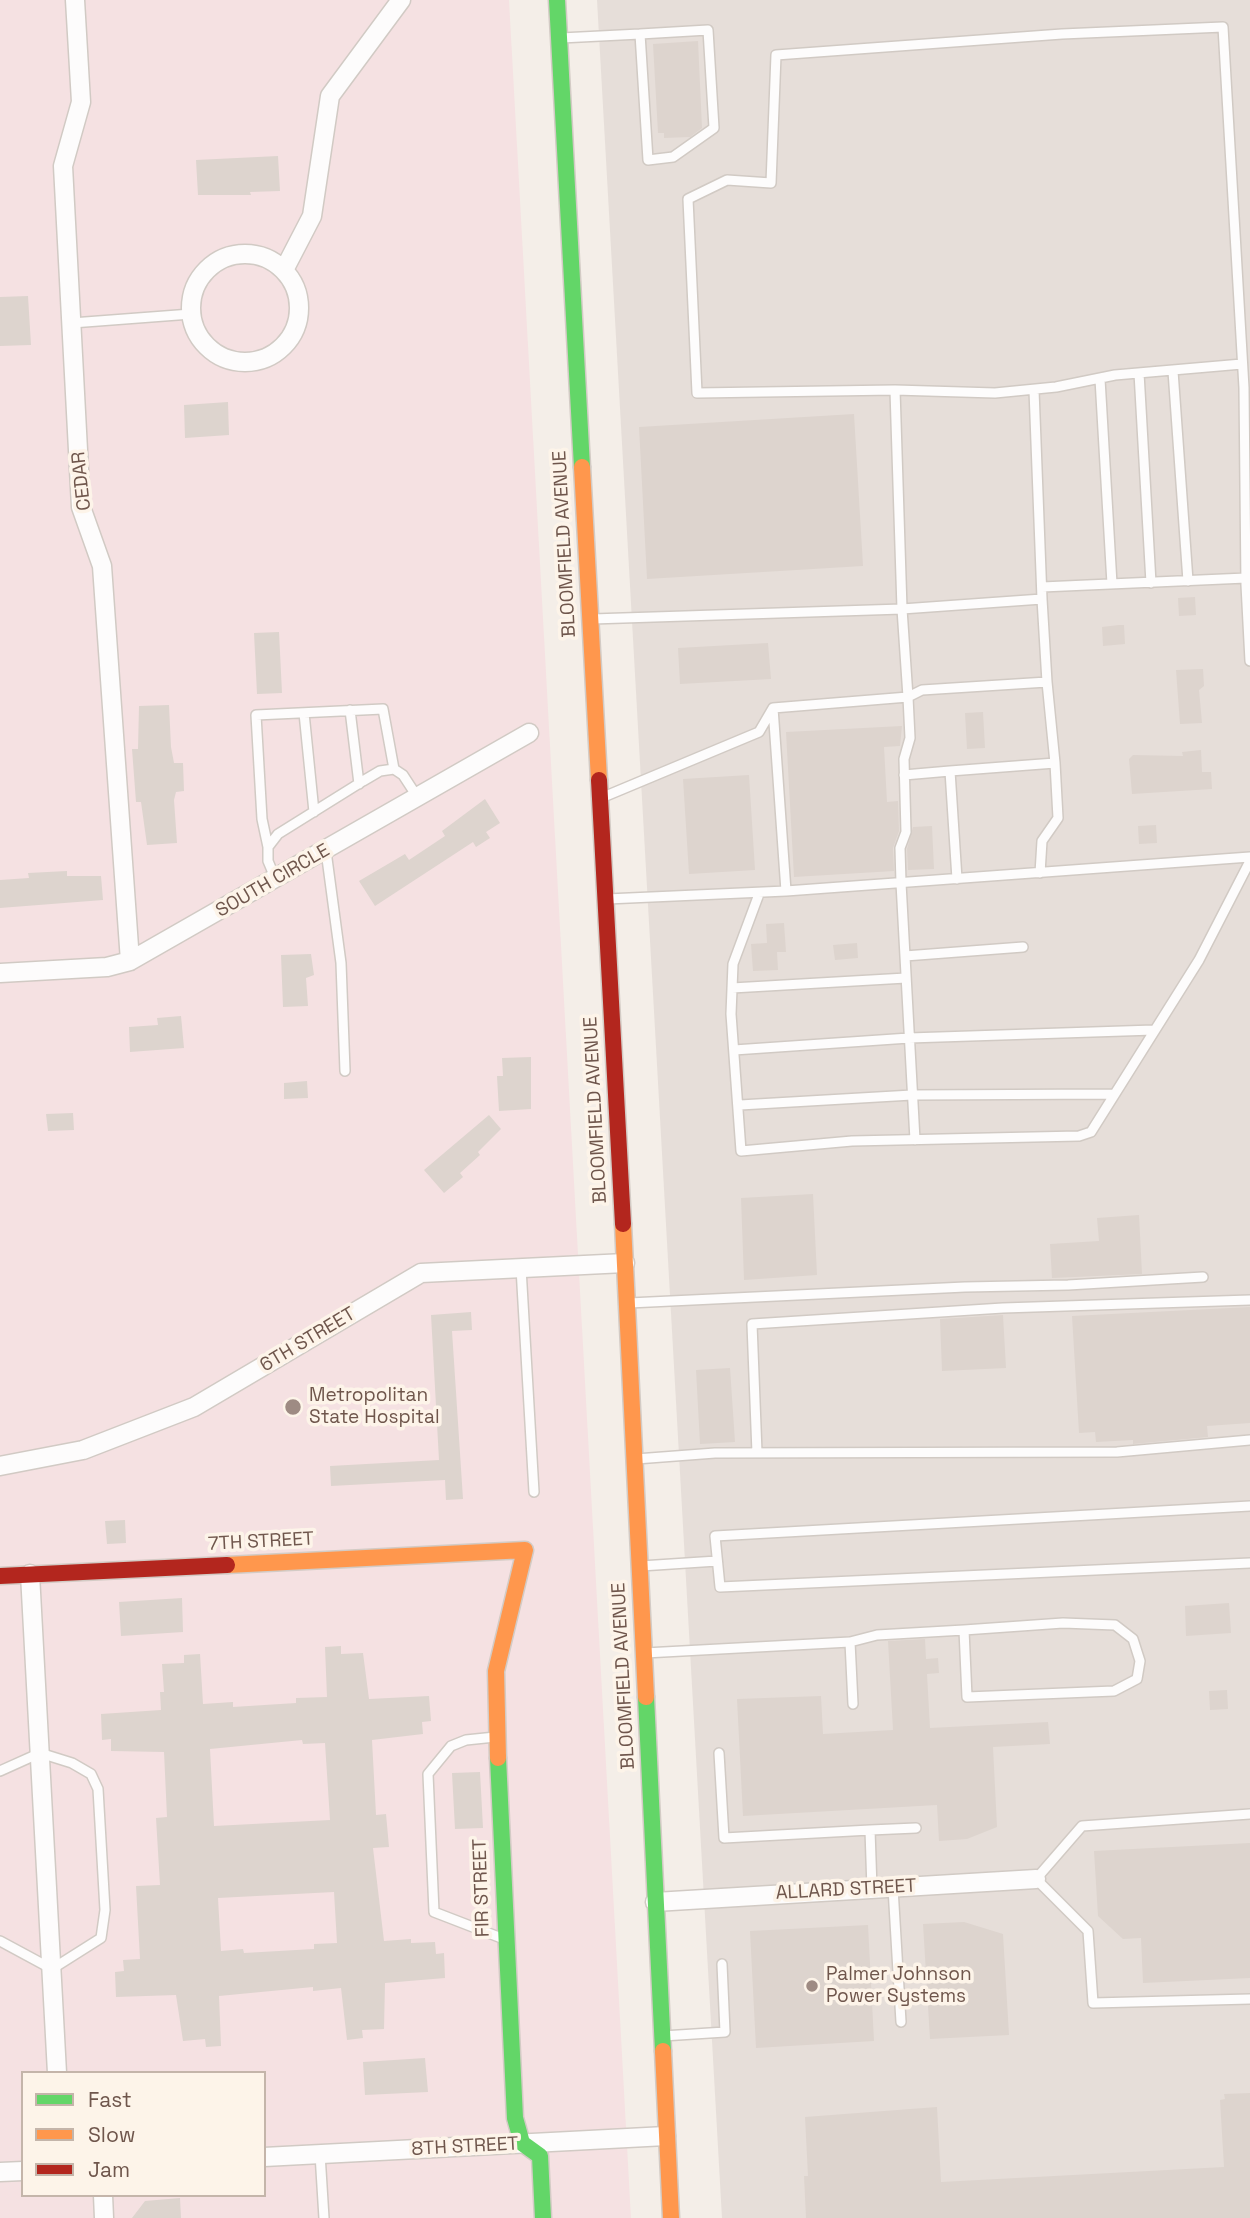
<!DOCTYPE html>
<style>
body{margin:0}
#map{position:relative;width:1250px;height:2218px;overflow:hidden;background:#f4eee8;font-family:"Space Grotesk",sans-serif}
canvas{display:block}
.legend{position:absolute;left:21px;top:2071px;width:245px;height:126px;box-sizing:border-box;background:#fdf4e9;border:2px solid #c4b5aa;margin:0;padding:9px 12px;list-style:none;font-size:21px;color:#6f564c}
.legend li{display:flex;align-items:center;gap:14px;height:35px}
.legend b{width:35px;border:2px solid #c4b5aa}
</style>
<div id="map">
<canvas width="1250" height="2218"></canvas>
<ul class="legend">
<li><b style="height:9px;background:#63d668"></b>Fast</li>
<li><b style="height:9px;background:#ff974d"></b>Slow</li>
<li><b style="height:9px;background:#b3261e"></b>Jam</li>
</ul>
</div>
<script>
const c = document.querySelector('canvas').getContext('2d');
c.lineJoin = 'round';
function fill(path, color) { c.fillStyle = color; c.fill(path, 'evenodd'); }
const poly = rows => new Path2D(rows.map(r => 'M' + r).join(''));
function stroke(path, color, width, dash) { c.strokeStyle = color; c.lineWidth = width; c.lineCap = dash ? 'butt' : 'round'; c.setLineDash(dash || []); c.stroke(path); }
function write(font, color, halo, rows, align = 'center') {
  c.font = font + ' "Space Grotesk",sans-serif'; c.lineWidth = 7; c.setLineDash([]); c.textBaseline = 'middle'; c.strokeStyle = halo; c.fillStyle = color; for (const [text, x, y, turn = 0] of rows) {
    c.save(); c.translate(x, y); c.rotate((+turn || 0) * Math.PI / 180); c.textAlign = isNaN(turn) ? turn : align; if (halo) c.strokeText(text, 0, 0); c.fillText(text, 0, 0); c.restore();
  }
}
fill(poly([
 [597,0,1250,0,1250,2218,722,2218]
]), '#e6ded9');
fill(poly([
 [0,0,509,0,631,2218,0,2218],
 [23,2073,264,2073,264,2195,23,2195]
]), '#f5e1e2');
fill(poly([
 [698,41,702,128,690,137,664,138,664,133,658,133,653,44],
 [278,156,280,191,250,192,251,195,198,195,196,160],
 [28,296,31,345,0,346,0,297],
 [228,402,229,435,185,438,184,405],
 [854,414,863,566,647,579,639,427],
 [1195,597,1196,615,1179,616,1178,598],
 [1119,625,1124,625,1125,644,1103,646,1102,627],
 [279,632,282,693,257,694,254,633],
 [768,643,771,679,680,684,678,648],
 [1203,669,1204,686,1199,690,1202,723,1180,724,1176,670],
 [169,705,171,747,174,763,183,763,184,791,176,792,174,800,177,843,147,845,141,802,136,802,132,749,138,749,139,706],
 [983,712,985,748,967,749,965,713],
 [902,726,900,746,884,747,887,802,898,801,899,831,893,848,894,871,794,877,786,732],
 [1201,750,1202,772,1211,772,1212,789,1132,794,1129,759,1133,755,1183,756,1182,752],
 [749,775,755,870,689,874,683,779],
 [485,799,500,823,486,832,490,838,476,847,473,842,375,906,359,881,405,854,409,860,445,836,442,831],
 [1156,825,1157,843,1139,844,1138,826],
 [932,826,934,869,908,870,907,849,913,827],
 [67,871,67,876,101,876,103,900,0,908,0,880,29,878,28,873],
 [784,923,786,952,777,952,778,970,753,971,751,944,767,943,766,924],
 [857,943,858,958,835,960,833,945],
 [311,954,314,975,306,978,308,1006,283,1007,281,955],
 [181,1016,184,1048,130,1052,129,1027,158,1025,157,1018],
 [531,1057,531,1109,499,1111,497,1076,503,1076,502,1058],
 [307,1081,308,1098,284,1099,284,1083],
 [73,1113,74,1130,48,1131,46,1114],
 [489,1115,501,1129,478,1152,480,1155,460,1173,463,1177,444,1193,424,1170],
 [813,1194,817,1275,744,1280,741,1198],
 [1139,1215,1142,1274,1052,1278,1050,1244,1099,1241,1097,1218],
 [1250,1307,1250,1423,1207,1426,1208,1437,1133,1444,1133,1440,1096,1442,1095,1432,1079,1433,1072,1316],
 [471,1312,472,1330,452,1331,463,1499,446,1500,445,1480,331,1486,330,1466,439,1460,431,1315],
 [1003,1315,1006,1368,942,1371,940,1319],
 [730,1368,735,1442,700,1444,696,1370],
 [125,1520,126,1543,107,1544,105,1521],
 [182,1598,183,1632,121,1636,119,1602],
 [1229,1603,1231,1633,1186,1636,1185,1606],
 [925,1639,926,1659,938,1658,939,1673,927,1674,930,1728,1048,1722,1050,1744,993,1747,997,1827,967,1839,939,1841,937,1805,743,1816,737,1699,821,1696,823,1734,893,1730,888,1641],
 [341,1646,341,1654,363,1653,369,1699,429,1696,431,1721,422,1722,423,1734,372,1740,376,1815,386,1814,389,1847,373,1848,384,1941,411,1939,411,1943,435,1942,436,1954,444,1953,445,1978,385,1983,384,2029,362,2030,363,2038,347,2040,341,1988,313,1991,313,1987,219,1996,221,2046,206,2047,205,2039,183,2041,176,1995,116,1997,115,1972,124,1971,123,1960,140,1959,136,1886,160,1885,156,1818,167,1817,164,1752,111,1751,111,1739,102,1740,101,1714,161,1710,160,1692,164,1692,162,1664,184,1663,184,1655,200,1654,203,1704,233,1702,233,1707,296,1703,296,1698,327,1697,325,1647],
 [302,1740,303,1744,325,1743,330,1820,214,1826,210,1749],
 [334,1892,337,1943,314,1944,314,1949,244,1953,243,1949,221,1951,218,1898],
 [1227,1690,1228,1709,1210,1710,1209,1691],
 [480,1772,483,1828,455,1829,452,1773],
 [1250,1843,1250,1978,1143,1983,1141,1938,1123,1939,1098,1916,1094,1851],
 [964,1922,1003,1934,1009,2035,930,2039,923,1924],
 [868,1925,874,2041,756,2048,750,1931],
 [425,2058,428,2092,365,2095,363,2062],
 [1250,2093,1250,2218,806,2218,804,2176,808,2176,805,2117,937,2107,941,2182,1224,2167,1220,2100,1225,2099,1224,2094],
 [180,2198,181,2218,132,2218,145,2201]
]), '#ddd4ce');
const lane = poly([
 [561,38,640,34,708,30,714,128,673,157,648,160,640,34],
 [72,323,191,314],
 [1173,371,1188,581],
 [1139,373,1151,583],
 [1100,379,1112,584],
 [895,390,995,393,1056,387,1115,375,1242,364],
 [1034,390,1042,599],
 [1042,587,1246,578],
 [592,619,902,609,895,390,697,393,688,199,727,180,771,183,776,55,1062,34,1223,27,1244,388,1246,585,1250,661],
 [350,710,359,784],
 [304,713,314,812],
 [950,771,1055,763,1058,818,1042,841,1040,873],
 [904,775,950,771,957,879],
 [601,798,759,732,773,708,908,697,902,609,1042,599,1047,682],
 [268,847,262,819,256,715,383,709,394,769],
 [326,851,341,963,345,1071],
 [276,880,268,861,268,847,278,834,363,781,380,771,394,769,403,775,418,798],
 [786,891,1250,857],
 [759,894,733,964,731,1014,741,1151,852,1141,1079,1136,1091,1132,1199,960,1250,861],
 [607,899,786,891,773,708],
 [905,956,1023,947],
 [732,988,906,978],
 [734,1050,909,1038,1154,1030],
 [740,1105,912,1095,1114,1094],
 [915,1140,901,883,900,848,906,832,904,759,910,738,908,697,922,690,1047,682,1055,763],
 [521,1268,534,1492],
 [629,1303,965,1287,1068,1285,1203,1277],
 [757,1453,752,1324,1003,1308,1250,1300],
 [636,1459,715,1453,1117,1452,1250,1440],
 [1250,1506,715,1536,720,1587,1250,1563],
 [641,1566,717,1561],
 [850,1642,877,1635,964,1630,1063,1623,1115,1625,1133,1639,1140,1661,1137,1679,1114,1691,967,1697,964,1630],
 [645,1653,850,1642,853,1704],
 [495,1737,466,1740,451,1746,428,1774,434,1912,504,1939],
 [719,1753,724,1838,870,1830,872,1889],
 [0,1771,40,1753,72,1763,91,1774,98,1789,105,1910,101,1938,52,1969,0,1941],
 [1250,1814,1082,1826,1036,1879,1088,1931,1093,2003,1250,1999],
 [870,1830,916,1828],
 [893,1888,901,2022],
 [663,2036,725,2032,722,1964],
 [320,2154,324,2218]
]);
const street = poly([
 [75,0,81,102,63,166,81,507,102,566,130,961],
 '191 308a54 54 0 1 1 108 0a54 54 0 1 1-108 0Z',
 [284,270,312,216,330,96,401,0],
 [0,973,107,967,130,961,529,733],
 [0,1466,83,1450,194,1407,421,1273,625,1263],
 [30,1574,57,2073],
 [655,1902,1036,1879],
 [264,2157,666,2136],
 [0,2172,23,2171],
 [103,2195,104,2218]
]);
const fast = poly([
 [557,0,582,467],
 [646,1697,663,2051],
 [498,1758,515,2118,522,2143,540,2156,543,2218]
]);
const slow = poly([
 [582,467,599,780],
 [623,1224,646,1697],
 [227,1565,525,1550,496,1671,498,1758],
 [663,2051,671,2218]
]);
const jam = poly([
 [599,780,623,1224],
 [0,1576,227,1565]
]);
stroke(lane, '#d1cac4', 12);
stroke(street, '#d1cac4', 21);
stroke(fast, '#d3cbc5', 19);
stroke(slow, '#d3cbc5', 19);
stroke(jam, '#d3cbc5', 19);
stroke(lane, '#fdfcfc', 9);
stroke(street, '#fdfcfc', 18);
stroke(fast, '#63d668', 16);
stroke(slow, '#ff974d', 16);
stroke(jam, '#b3261e', 16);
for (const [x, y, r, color] of [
 [293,1407,9,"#9e8b83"],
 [812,1986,7,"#9e8b83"]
]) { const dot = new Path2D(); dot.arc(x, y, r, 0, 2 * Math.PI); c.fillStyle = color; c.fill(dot); stroke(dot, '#fdf4e9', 2.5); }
write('19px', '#6f564c', '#fdf4e9', [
 ["CEDAR",82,481,-96],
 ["BLOOMFIELD AVENUE",565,544,-93],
 ["SOUTH CIRCLE",273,881,-30],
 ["BLOOMFIELD AVENUE",596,1110,-93],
 ["6TH STREET",308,1340,-31],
 ["7TH STREET",261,1542,-3],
 ["BLOOMFIELD AVENUE",624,1676,-93],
 ["FIR STREET",482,1888,-92],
 ["ALLARD STREET",846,1890,-3],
 ["8TH STREET",465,2147,-3]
]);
write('19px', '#6f564c', '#fdf4e9', [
 ["Metropolitan",309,1396],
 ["State Hospital",309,1418],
 ["Palmer Johnson",826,1975],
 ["Power Systems",826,1997]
], 'left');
</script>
